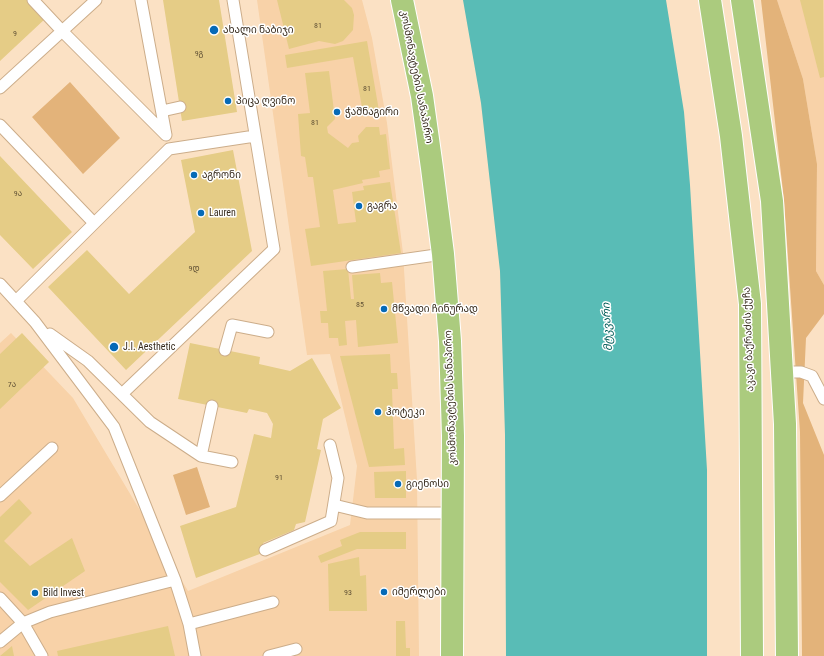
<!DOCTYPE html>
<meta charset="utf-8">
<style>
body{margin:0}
canvas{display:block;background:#fbe1c4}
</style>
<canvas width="824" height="656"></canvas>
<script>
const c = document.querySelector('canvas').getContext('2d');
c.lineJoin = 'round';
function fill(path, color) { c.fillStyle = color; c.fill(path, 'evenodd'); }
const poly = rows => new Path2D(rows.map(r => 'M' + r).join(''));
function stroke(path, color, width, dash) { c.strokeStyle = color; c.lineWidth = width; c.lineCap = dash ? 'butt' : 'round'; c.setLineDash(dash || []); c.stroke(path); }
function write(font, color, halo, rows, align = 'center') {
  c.font = font + ' "Roboto Condensed","Noto Sans Georgian",sans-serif'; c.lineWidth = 3; c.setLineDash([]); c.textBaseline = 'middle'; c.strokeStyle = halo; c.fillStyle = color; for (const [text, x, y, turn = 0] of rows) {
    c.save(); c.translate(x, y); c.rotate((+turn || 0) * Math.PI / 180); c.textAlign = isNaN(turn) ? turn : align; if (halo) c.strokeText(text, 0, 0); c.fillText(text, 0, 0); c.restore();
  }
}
fill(poly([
 [257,0,362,0,372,38,387,123,403,253,417,480,419,656,0,656,0,343,11,333,73,398,188,591,350,525,357,466,330,354,307,355],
 [777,0,824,0,824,285,816,271,817,164,803,79]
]), '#f8d2a8');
fill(poly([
 [761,0,777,0,803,79,817,164,816,271,824,285,824,314,806,338,803,403,824,455,824,656,802,656,800,432,784,200],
 [70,82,120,138,83,174,32,117],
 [197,467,210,507,186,515,173,475]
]), '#e3b37a');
fill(poly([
 [463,0,666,0,684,112,690,185,707,470,707,656,506,656,505,435,500,271,481,103]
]), '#59bcb6');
fill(poly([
 [0,0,29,0,46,18,0,61],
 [163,0,219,0,237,112,182,121],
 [277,0,344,0,352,8,354,15,353,30,343,41,335,44,319,41,289,49],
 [800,0,823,0,824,77,820,78],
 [367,41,379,111,363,113,353,57,287,68,285,55],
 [329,71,335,119,327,127,328,133,348,148,352,143,359,142,358,136,366,127,379,127,380,135,386,134,390,169,379,171,380,177,362,180,363,183,333,190,338,224,356,222,352,192,364,190,363,186,390,182,401,253,311,266,305,229,320,227,313,177,308,177,305,157,301,156,298,114,310,113,305,73],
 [233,150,252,251,126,370,48,287,87,250,129,294,195,232,181,160],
 [0,156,72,232,33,269,0,235],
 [348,269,351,299,354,299,352,275,380,273,381,283,392,282,398,343,358,347,356,320,345,321,347,345,339,346,338,338,329,338,328,323,321,323,320,311,327,311,323,271],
 [22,333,49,362,0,409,0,354],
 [190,343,260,357,259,364,290,371,312,358,341,408,323,419,317,449,321,450,305,522,296,524,294,530,263,543,265,552,196,578,180,526,236,507,254,434,271,438,273,424,267,413,249,409,247,413,178,399],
 [390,354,391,373,397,373,398,389,392,389,394,449,404,448,405,465,369,467,340,356],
 [406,471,406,498,375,498,374,472],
 [19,499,32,513,4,541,30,566,72,538,85,571,28,610,0,582,0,517],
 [360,532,406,532,406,549,357,549,321,563,318,556,342,546,340,540],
 [359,557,360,576,366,575,367,611,329,611,328,564],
 [396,621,405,621,406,648,410,648,410,656,396,656],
 [168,626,175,656,58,656,57,651],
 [12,646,14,656,0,656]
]), '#e5cc86');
const lane = poly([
 [33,0,63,32,166,135],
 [141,0,166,135],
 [0,88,96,0],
 [162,111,180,107],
 [0,125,94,223],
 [352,267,443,254],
 [0,284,35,322,114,427,175,580,189,624,195,656],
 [16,301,169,149,255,136],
 [50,334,88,361,150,422,201,456,232,462],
 [225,350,232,325,268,332],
 [782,372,801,372,812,376,824,399],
 [123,393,274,249,233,0],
 [201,456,212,406],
 [0,496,52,448],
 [334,505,367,513,454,513],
 [265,550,331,521,338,478,330,445],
 [0,598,23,623,42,656],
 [189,624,273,602],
 [0,642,23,623,50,612,175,580],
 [269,656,296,649]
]);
const primary = poly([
 [402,0,422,96,432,168,443,254,450,341,453,436,452,656],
 [710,0,731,136,750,304,752,656],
 [742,0,772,201,785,424,787,656]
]);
stroke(lane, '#ccad8a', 13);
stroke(primary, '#fff', 24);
stroke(lane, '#fff', 11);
stroke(primary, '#abcb7e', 22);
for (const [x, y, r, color] of [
 [214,30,5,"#066ab7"],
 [228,101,4,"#066ab7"],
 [337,112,4,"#066ab7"],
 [194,175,4,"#066ab7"],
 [359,206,4,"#066ab7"],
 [201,213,4,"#066ab7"],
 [384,309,4,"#066ab7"],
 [114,347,5,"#066ab7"],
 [378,412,4,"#066ab7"],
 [398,484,4,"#066ab7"],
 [384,592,4,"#066ab7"],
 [35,593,4,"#066ab7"]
]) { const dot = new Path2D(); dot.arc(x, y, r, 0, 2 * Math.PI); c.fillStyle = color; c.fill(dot); stroke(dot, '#fff', 1.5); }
write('8px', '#625236', null, [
 ["81",318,26],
 ["9",15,34],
 ["9გ",199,54],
 ["81",367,89],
 ["81",315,123],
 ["9ა",18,194],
 ["9დ",194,269],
 ["85",360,305],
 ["7ა",12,385],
 ["91",279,478],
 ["93",348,593]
]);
write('10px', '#362a1c', '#fff', [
 ["ახალი ნაბიჯი",223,30],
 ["პიცა ღვინო",236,101],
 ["ჭაშნაგირი",345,112],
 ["აგრონი",202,175],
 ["გაგრა",367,206],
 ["Lauren",209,213],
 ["მწვადი ჩინურად",392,309],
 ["J.I. Aesthetic",123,347],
 ["ჰოტეკი",386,412],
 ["გიენოსი",406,484],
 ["იმერლები",392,592],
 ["Bild Invest",43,593]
], 'left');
write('10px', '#362a1c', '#fff', [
 ["კოსმონავტების სანაპირო",416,77,79],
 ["აკაკი ბაქრაძის ქუჩა",749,339,-92],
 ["კოსმონავტების სანაპირო",451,398,-92]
]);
write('italic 11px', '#005c58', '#fff', [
 ["მტკვარი",608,327,-93]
]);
</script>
